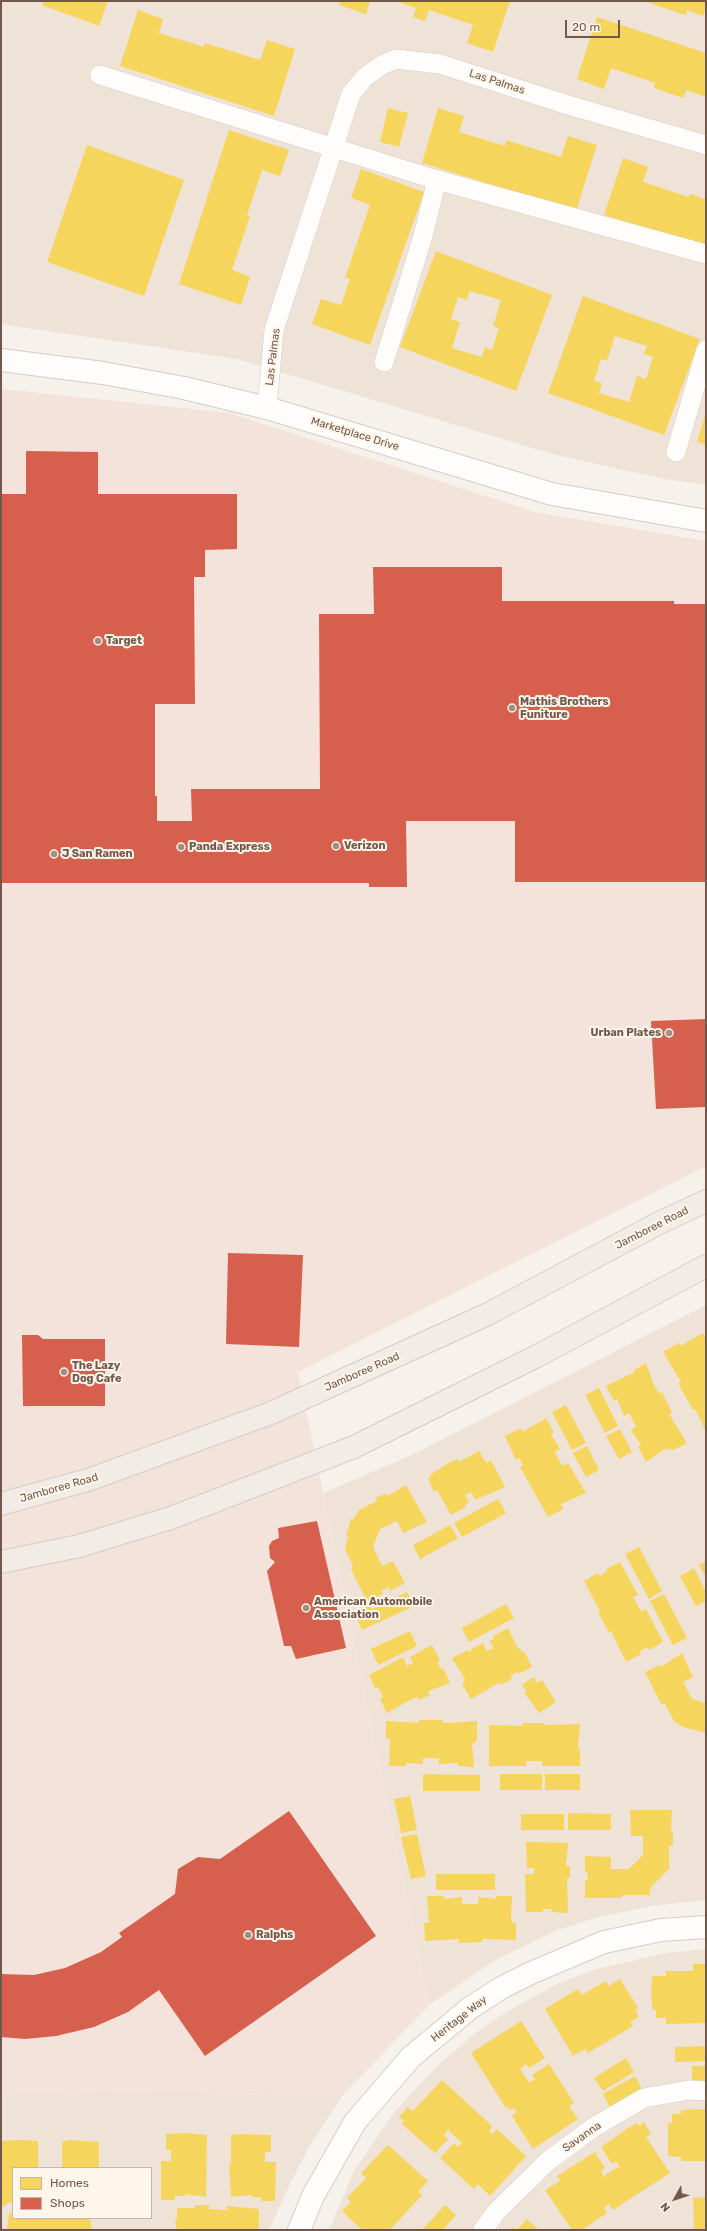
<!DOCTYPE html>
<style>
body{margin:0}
#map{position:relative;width:707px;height:2231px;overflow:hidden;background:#f6f1ea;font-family:Rubik,sans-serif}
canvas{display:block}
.frame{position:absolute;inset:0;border:2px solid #72584c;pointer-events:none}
.legend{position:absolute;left:12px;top:2167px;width:140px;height:52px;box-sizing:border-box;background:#fef6ea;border:1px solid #c6b7ab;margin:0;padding:5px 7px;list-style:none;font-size:12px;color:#72584c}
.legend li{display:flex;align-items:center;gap:8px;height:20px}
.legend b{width:20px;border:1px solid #c6b7ab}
.north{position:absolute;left:655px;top:2179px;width:40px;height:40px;-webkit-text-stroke:3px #fef6ea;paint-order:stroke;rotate:230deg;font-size:11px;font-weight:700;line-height:16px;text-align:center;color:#72584c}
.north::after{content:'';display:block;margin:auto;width:14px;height:18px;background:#72584c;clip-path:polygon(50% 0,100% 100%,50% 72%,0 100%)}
.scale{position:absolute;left:565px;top:20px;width:55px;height:18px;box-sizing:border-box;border:2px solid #72584c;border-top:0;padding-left:5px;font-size:12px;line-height:14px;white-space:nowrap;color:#72584c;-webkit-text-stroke:3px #fef6ea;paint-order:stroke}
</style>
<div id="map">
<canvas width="707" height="2231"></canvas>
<div class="frame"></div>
<ul class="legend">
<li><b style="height:11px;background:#f6d55c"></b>Homes</li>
<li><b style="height:11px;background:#d6604d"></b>Shops</li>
</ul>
<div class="north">N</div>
<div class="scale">20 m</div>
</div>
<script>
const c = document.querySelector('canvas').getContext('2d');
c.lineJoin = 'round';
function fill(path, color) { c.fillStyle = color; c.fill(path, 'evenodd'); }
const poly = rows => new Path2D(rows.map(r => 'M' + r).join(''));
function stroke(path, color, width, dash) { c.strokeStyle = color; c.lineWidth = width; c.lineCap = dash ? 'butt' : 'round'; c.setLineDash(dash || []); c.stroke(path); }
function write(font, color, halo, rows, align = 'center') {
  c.font = font + ' Rubik,sans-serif'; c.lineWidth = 4; c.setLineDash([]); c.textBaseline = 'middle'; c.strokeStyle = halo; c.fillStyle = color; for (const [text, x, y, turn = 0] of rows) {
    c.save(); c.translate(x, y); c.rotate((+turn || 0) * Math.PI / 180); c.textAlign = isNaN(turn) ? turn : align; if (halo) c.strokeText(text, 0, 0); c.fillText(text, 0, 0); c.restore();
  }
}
fill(poly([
 [1,1,706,1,706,485,665,479,556,455,237,359,1,324],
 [706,1305,706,1900,651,1906,599,1917,557,1930,494,1961,429,2005,323,1493,412,1455],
 [706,1949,706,2230,329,2230,354,2171,396,2110,439,2064,478,2031,506,2012,557,1984,596,1969,666,1953],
 [1,2091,342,2096,308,2149,290,2184,269,2230,1,2230],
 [13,2168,151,2168,151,2218,13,2218]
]), '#efe3d7');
fill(poly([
 [1,389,230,413,535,512,706,541,706,1166,298,1372,429,2005,342,2096,1,2091]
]), '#f3e3db');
fill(poly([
 [43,1,108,1,99,26,42,5],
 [340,1,370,1,366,14,339,5],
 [396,1,510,1,493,52,467,43,473,25,429,10,425,21,413,17,416,8],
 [643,1,706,1,706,7,703,16,687,10,686,15],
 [138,10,163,19,159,33,204,47,205,43,260,60,267,40,295,49,274,116,120,66],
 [597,17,706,53,706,97,686,90,683,98,654,88,655,83,611,68,604,89,577,79],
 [388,108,408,113,399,147,380,142],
 [438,108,464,116,459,132,505,146,506,140,561,157,568,136,597,145,576,211,422,163],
 [229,130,289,150,280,176,262,170,247,215,250,216,232,270,250,277,241,305,179,284],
 [87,145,184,180,144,296,47,262],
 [623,158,648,167,643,182,689,197,690,194,706,199,706,248,604,215],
 [361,169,424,192,370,345,312,324,321,299,341,305,350,279,345,278,370,205,351,198],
 [436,251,552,295,516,391,400,347],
 [469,291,501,300,493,326,499,328,492,350,485,347,482,357,452,348,460,322,451,319,458,297,467,300],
 [583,296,700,339,664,435,548,393],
 [615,336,647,346,644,354,653,357,646,379,637,376,629,402,599,393,602,383,594,381,601,359,607,361],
 [706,412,706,445,697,442],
 [703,1333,706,1339,706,1433,701,1421,695,1409,693,1410,678,1383,681,1382,663,1352,679,1343,680,1346],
 [646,1363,654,1385,659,1393,662,1392,672,1413,669,1414,687,1443,671,1451,670,1448,666,1450,666,1448,646,1462,638,1446,641,1445,631,1430,636,1427,629,1413,624,1416,617,1399,614,1401,606,1386,635,1372,634,1370],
 [599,1388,618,1426,605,1433,585,1395],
 [566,1405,586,1443,572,1450,552,1412],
 [546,1418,554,1433,551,1434,560,1449,555,1452,562,1466,568,1463,586,1493,561,1504,563,1509,548,1517,520,1467,523,1465,519,1458,516,1460,505,1436,521,1428,522,1431,526,1430],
 [620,1429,632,1452,619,1459,606,1436],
 [587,1446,599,1470,586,1477,573,1453],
 [479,1451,486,1463,491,1460,505,1487,475,1500,471,1492,465,1495,469,1502,465,1505,466,1507,451,1515,437,1490,434,1492,428,1479,431,1477,430,1475,447,1464,457,1459,459,1462],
 [406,1485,427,1522,403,1533,397,1521,380,1529,373,1547,382,1566,393,1561,405,1583,390,1591,389,1587,381,1591,383,1594,367,1602,351,1569,353,1566,345,1549,348,1536,346,1536,351,1519,353,1520,359,1510,377,1501,375,1498,387,1493,388,1496],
 [498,1499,506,1513,462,1537,454,1523],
 [450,1525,458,1538,420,1559,413,1545],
 [639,1547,662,1591,649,1599,625,1554],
 [706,1561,706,1577,699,1565],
 [620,1562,638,1595,633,1597,641,1611,646,1609,663,1642,649,1650,647,1647,640,1651,641,1654,626,1662,611,1631,609,1633,598,1612,600,1611,584,1581,598,1573,600,1576,607,1571,606,1569],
 [694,1568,706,1592,706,1601,696,1606,680,1576],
 [407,1592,414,1606,362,1630,354,1613,370,1605,372,1609],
 [664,1594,687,1638,673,1645,650,1601],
 [506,1604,514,1618,469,1642,462,1628],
 [508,1628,518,1649,520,1648,522,1652,524,1651,532,1667,519,1674,518,1672,510,1676,512,1679,501,1685,500,1682,471,1699,462,1684,465,1682,463,1680,465,1679,452,1658,468,1650,469,1652,472,1651,471,1649,483,1643,487,1651,493,1648,490,1641,494,1639,493,1636],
 [410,1631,417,1646,378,1665,371,1649],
 [432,1645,440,1660,437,1662,441,1669,443,1668,450,1683,428,1691,430,1695,419,1700,418,1697,410,1700,387,1713,380,1699,383,1697,378,1687,375,1688,369,1675,403,1657,407,1666,413,1663,410,1657],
 [682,1653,693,1677,683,1682,692,1699,706,1703,706,1733,683,1727,674,1721,665,1704,661,1704,645,1672,660,1665,661,1667],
 [534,1677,537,1683,542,1680,556,1702,539,1713,524,1692,526,1691,522,1685],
 [419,1720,443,1720,443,1723,451,1723,477,1721,477,1739,475,1743,472,1743,474,1767,458,1766,458,1763,439,1764,439,1758,423,1758,423,1764,406,1763,406,1766,389,1766,390,1739,386,1739,386,1721,419,1723],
 [522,1723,545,1723,545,1725,580,1724,578,1749,580,1749,580,1766,542,1766,542,1761,526,1761,526,1766,489,1766,489,1725,523,1726],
 [423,1774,480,1775,480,1791,423,1791],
 [500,1774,542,1774,542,1790,500,1790],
 [545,1774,580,1774,580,1790,545,1790],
 [410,1796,417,1830,401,1833,394,1799],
 [630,1810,672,1810,671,1832,673,1832,673,1846,669,1846,669,1869,650,1888,650,1895,623,1895,621,1898,585,1898,585,1880,588,1880,587,1872,585,1872,585,1856,611,1857,611,1869,629,1869,643,1855,643,1836,631,1836],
 [568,1813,611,1814,611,1830,568,1830],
 [521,1814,564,1814,564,1830,521,1830],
 [417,1834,426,1876,411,1879,401,1837],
 [526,1842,568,1843,566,1866,570,1866,570,1878,567,1878,568,1913,551,1912,552,1909,543,1909,543,1912,526,1912,525,1874,534,1874,534,1868,527,1868],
 [436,1874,495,1874,495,1890,436,1890],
 [427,1896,444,1896,444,1899,462,1897,462,1904,478,1904,478,1897,496,1899,496,1896,512,1896,511,1919,513,1923,516,1923,516,1940,482,1939,482,1942,459,1943,459,1939,425,1941,424,1923,429,1923],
 [693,1964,706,1964,706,2023,666,2024,666,2018,656,2018,656,2010,653,2010,651,1996,652,1976,666,1976,666,1971,693,1971],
 [620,1979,638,2008,635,2010,639,2017,630,2022,633,2026,588,2053,585,2049,573,2056,545,2009,578,1989,582,1995,606,1981,609,1986],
 [521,2021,545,2058,529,2068,526,2064,519,2070,520,2069,529,2082,528,2083,535,2079,532,2075,549,2064,574,2103,569,2106,578,2119,533,2149,512,2116,517,2112,514,2108,510,2110,508,2107,506,2108,471,2053],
 [706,2046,706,2061,675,2062,675,2047],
 [626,2058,634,2072,603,2091,594,2078],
 [692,2066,706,2066,706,2081,692,2080],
 [635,2076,642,2089,610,2107,603,2094],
 [442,2080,491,2125,492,2127,489,2131,492,2134,497,2129,526,2156,490,2196,478,2184,474,2189,440,2158,454,2143,458,2147,463,2141,461,2142,449,2131,449,2128,444,2135,448,2139,435,2153,402,2124,404,2121,399,2117,408,2107,413,2111],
 [706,2109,706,2161,681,2161,681,2157,668,2156,668,2123,672,2123,672,2114,681,2114,681,2110],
 [644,2122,651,2134,646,2137,670,2173,613,2210,609,2204,604,2208,607,2213,582,2230,572,2230,545,2190,560,2181,557,2176,595,2152,605,2168,601,2171,605,2178,605,2175,618,2167,621,2168,616,2161,612,2164,601,2147,628,2128,637,2123,639,2126],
 [186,2133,207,2135,206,2197,185,2194,185,2196,175,2196,175,2200,161,2200,161,2161,171,2161,171,2150,166,2150,166,2134],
 [239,2134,271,2135,271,2152,265,2152,265,2162,276,2162,275,2201,261,2201,261,2197,252,2197,252,2195,231,2197,229,2164,231,2164,231,2135],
 [18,2140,38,2141,38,2168,13,2168,13,2203,6,2203,6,2206,1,2206,1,2141],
 [69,2140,99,2142,99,2168,62,2168,62,2142],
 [388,2145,428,2181,418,2192,422,2195,390,2230,362,2230,342,2211,351,2202,347,2198,366,2178,361,2173],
 [706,2197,706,2230,694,2230,693,2198],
 [195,2205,209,2205,209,2209,227,2210,227,2206,259,2209,259,2230,177,2230,175,2219,177,2219,177,2208,195,2208],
 [445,2205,456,2215,443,2230,422,2230],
 [9,2213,13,2213,13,2218,90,2218,92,2230,7,2230],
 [527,2219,539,2230,510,2230,514,2227,517,2230]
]), '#f6d55c');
fill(poly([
 [26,451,98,452,98,494,237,494,237,549,205,550,205,577,194,577,195,704,155,704,155,796,157,796,157,821,192,821,191,789,320,789,319,614,374,614,373,567,502,567,502,601,674,601,674,604,706,604,706,882,515,882,515,821,406,821,407,887,369,887,369,883,1,883,1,494,26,494],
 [706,1019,706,1107,656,1109,651,1021],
 [228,1253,303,1255,299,1347,226,1344],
 [22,1335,38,1335,43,1339,105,1339,105,1406,23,1406],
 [317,1521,346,1648,296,1659,291,1646,284,1646,267,1571,275,1562,270,1558,269,1546,272,1541,279,1538,278,1528],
 [289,1811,376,1936,205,2056,159,1990,128,2012,94,2027,56,2036,25,2039,1,2037,1,1974,34,1975,65,1968,101,1952,122,1937,119,1933,175,1894,178,1869,198,1857,220,1859]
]), '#d6604d');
const street = poly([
 [100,75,437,180,706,254],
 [384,362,423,236,437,180],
 [267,408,274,330,351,94,365,77,382,65,396,59,440,64,568,105,706,145],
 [676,452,706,350],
 [483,2230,497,2211,548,2161,594,2127,644,2098,689,2090,706,2091]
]);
const secondary = poly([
 [1,360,103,373,184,388,267,408,552,494,706,521],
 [299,2230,313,2196,355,2122,411,2057,470,2008,501,1988,531,1973,604,1942,661,1930,706,1927]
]);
const primary = poly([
 [1,1504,91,1479,271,1413,488,1314,659,1223,706,1201],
 [1,1562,79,1546,171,1518,354,1447,539,1355,706,1266]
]);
stroke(street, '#d5cec8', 20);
stroke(secondary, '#d4cdc6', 24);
stroke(primary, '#d5ccc6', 24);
stroke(street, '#fefdfc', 19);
stroke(secondary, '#fefdfc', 22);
stroke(primary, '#f1ece5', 22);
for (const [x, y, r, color] of [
 [98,641,4,"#a08e83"],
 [512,708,4,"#a08e83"],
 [336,846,4,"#a08e83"],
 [181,847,4,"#a08e83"],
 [54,854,4,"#a08e83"],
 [669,1033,4,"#a08e83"],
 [64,1372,4,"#a08e83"],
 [306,1608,4,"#a08e83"],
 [248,1935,4,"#a08e83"]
]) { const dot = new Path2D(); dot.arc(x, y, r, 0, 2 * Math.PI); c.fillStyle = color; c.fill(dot); stroke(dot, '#fef6ea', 1.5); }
write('11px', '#72584c', '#fef6ea', [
 ["Las Palmas",497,82,18],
 ["Las Palmas",273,357,-83],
 ["Marketplace Drive",355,434,17],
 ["Jamboree Road",652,1228,-27],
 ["Jamboree Road",362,1372,-24],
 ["Jamboree Road",59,1488,-16],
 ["Heritage Way",459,2019,-38],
 ["Savanna",582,2137,-35]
]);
write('bold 11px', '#72584c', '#fef6ea', [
 ["Target",106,641],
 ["Mathis Brothers",520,702],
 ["Funiture",520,715],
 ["Verizon",344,846],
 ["Panda Express",189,847],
 ["J San Ramen",62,854],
 ["Urban Plates",661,1033,"right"],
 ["The Lazy",72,1366],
 ["Dog Cafe",72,1379],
 ["American Automobile",314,1602],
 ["Association",314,1615],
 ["Ralphs",256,1935]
], 'left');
</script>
